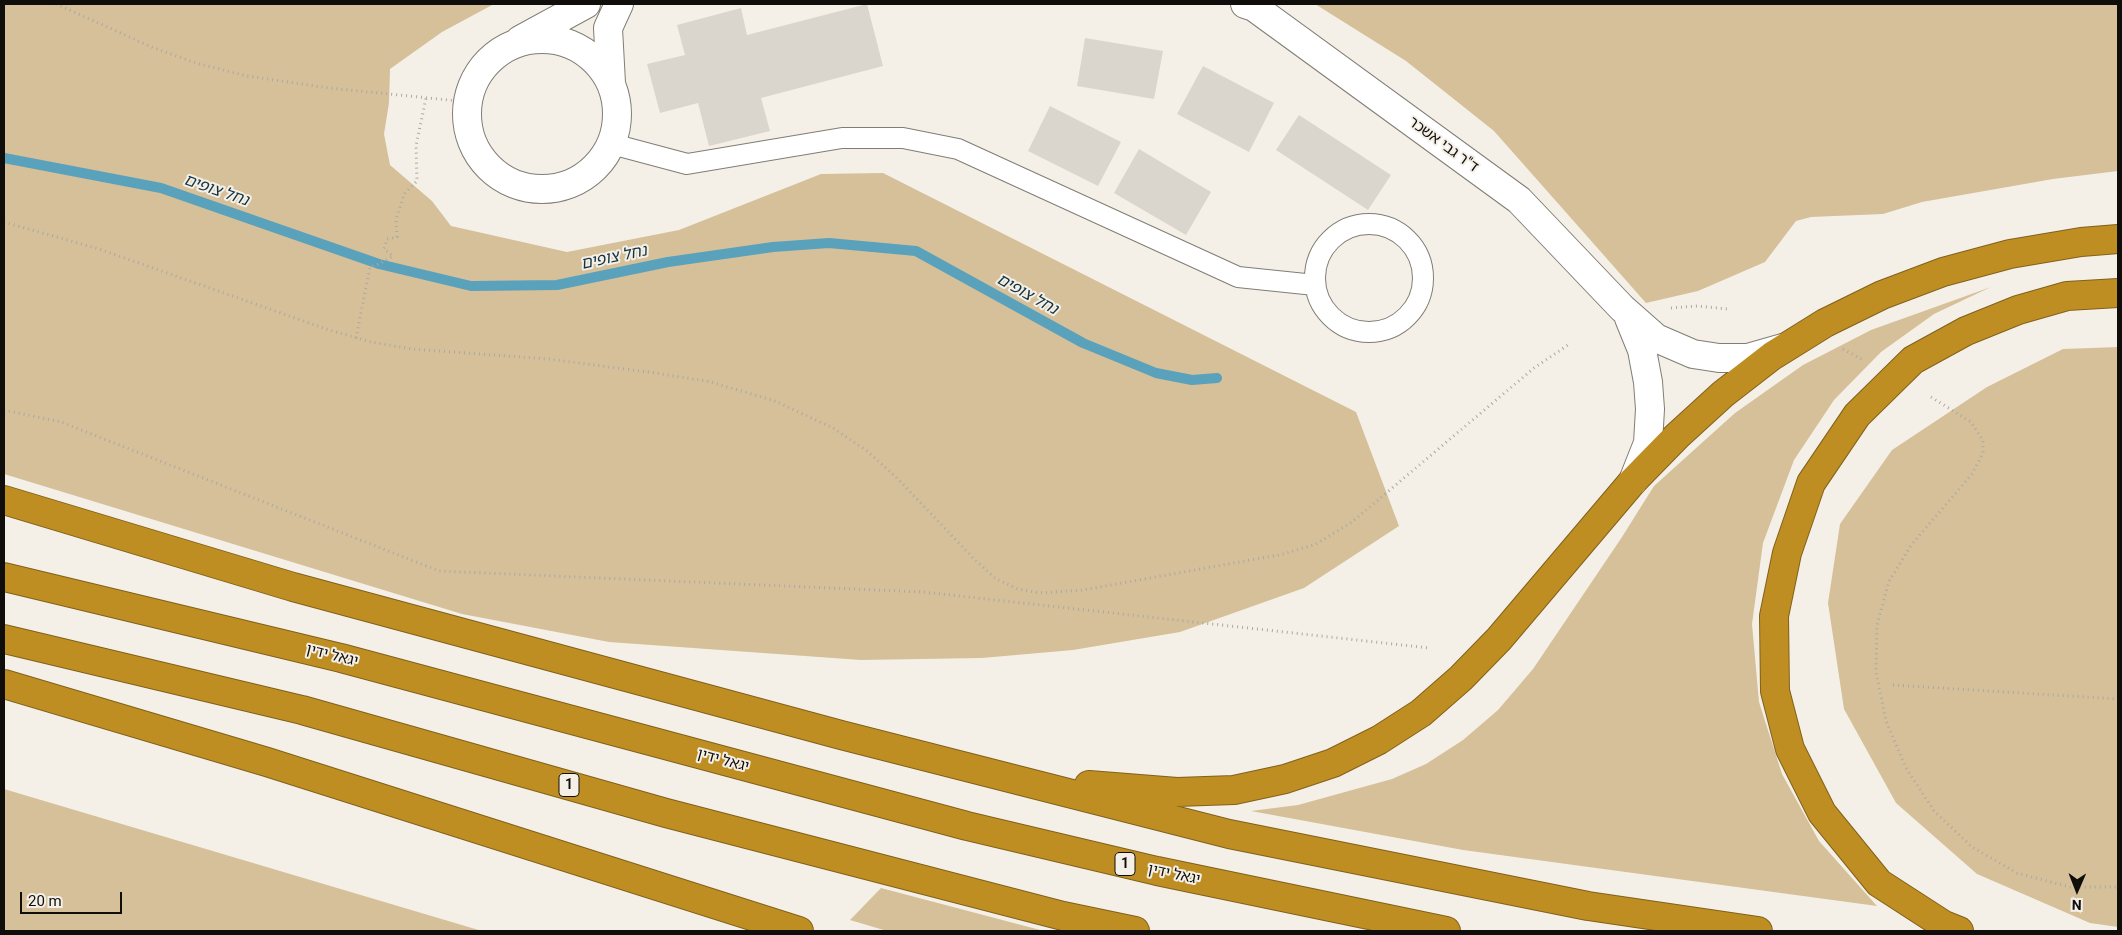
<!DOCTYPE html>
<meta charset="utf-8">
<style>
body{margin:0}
#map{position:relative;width:2122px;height:935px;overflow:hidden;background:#f5f0e7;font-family:Roboto,sans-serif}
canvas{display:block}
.frame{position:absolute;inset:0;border:5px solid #100e0b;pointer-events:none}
.north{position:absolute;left:2052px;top:865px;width:50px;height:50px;-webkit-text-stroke:4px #f5f0e7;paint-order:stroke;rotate:181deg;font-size:14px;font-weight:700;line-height:20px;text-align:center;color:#100e0b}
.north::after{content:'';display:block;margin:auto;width:18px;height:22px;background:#100e0b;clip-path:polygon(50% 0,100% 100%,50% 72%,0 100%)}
.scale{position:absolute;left:20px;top:892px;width:102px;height:22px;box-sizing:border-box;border:2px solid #100e0b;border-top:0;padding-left:6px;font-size:15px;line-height:18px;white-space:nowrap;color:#100e0b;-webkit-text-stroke:4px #f5f0e7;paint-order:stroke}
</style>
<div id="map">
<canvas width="2122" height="935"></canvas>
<div class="frame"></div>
<div class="north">N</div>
<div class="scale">20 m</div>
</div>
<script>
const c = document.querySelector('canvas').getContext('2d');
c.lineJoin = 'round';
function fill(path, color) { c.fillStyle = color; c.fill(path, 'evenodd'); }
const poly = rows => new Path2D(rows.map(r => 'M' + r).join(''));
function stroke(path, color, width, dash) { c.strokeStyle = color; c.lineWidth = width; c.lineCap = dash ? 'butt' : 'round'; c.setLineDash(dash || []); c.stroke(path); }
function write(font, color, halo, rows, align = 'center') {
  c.font = font + ' Roboto,"Noto Sans Hebrew",sans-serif'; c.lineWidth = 4; c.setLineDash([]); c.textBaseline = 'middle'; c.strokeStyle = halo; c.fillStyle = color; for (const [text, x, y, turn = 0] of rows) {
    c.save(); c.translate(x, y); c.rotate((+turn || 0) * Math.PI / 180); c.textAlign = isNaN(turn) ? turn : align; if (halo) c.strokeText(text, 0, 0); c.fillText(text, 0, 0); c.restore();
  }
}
fill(poly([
 [4,4,494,4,442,32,390,69,389,103,384,134,390,165,432,201,451,226,567,252,679,230,821,174,883,173,1356,412,1399,526,1304,588,1180,632,1073,650,982,658,861,660,609,642,462,614,4,474],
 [1315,4,2118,4,2118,171,2053,179,1922,202,1883,214,1811,217,1796,221,1765,262,1698,291,1646,303,1494,131,1406,61],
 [1991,287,1934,314,1881,352,1834,400,1794,460,1763,543,1752,624,1759,702,1782,774,1819,841,1877,906,1463,850,1251,811,1298,805,1392,779,1426,764,1463,740,1498,710,1533,669,1622,537,1654,486,1735,413,1803,365,1871,330],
 [2118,347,2118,927,2090,923,1977,874,1896,803,1844,709,1828,603,1840,524,1892,450,1987,387,2063,349],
 [4,789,482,931,4,931],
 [881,888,1044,931,887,931,850,920]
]), '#d5c099');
stroke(poly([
 [4,158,161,188,379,264,471,286,557,285,668,262,773,247,829,243,916,251,1083,343,1156,373,1192,380,1217,378]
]), '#5aa1bc', 10);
fill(poly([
 [867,4,883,66,761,98,770,131,709,146,698,103,660,113,647,64,685,55,677,25,741,8,747,35],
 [1085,38,1163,51,1154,99,1077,86],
 [1203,66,1274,103,1249,152,1177,114],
 [1050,106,1121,142,1098,186,1028,151],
 [1299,115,1391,175,1368,210,1276,150],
 [1139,149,1211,192,1186,235,1114,193]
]), '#dbd6cd');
const lane = poly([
 [612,144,687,164,842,138,903,138,958,149,1238,277,1315,285],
 '1315 278a54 54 0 1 1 108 0a54 54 0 1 1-108 0Z'
]);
const street = poly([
 [1245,4,1254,7,1519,200,1622,308,1656,338,1693,354,1719,358,1748,358,1783,348],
 '467 114a75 75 0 1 1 150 0a75 75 0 1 1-150 0Z',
 [520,40,586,4],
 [611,83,608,28,619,4],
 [1629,318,1642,350,1648,382,1650,409,1648,443,1633,481]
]);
const highway = poly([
 [4,500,293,587,841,735,1229,834,1588,906,1758,931],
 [4,577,341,658,967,826,1157,871,1446,931],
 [4,639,302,710,666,813,1063,916,1135,931],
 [4,684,267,762,799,931],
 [1089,785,1177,792,1234,790,1285,779,1333,763,1379,740,1421,713,1461,678,1499,639,1633,481,1677,436,1723,394,1772,356,1825,323,1882,295,1943,272,2010,254,2081,242,2118,239],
 [1959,931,1944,925,1879,883,1822,813,1790,749,1775,691,1774,616,1787,553,1811,483,1857,415,1913,360,1966,331,2018,310,2067,296,2118,293]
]);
stroke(lane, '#817d74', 22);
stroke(street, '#817d74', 30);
stroke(highway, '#81611b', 30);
stroke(poly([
 [56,4,154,48,196,63,247,76,329,88,468,102],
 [4,222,99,249,329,330,371,342,412,349,548,359,655,373,707,381,775,401,833,428,867,451,896,477,975,560,996,579,1018,589,1040,593,1083,590,1284,554,1316,544,1352,522,1534,368,1568,345],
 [1671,308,1697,306,1728,309],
 [356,338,370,267,379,264,393,256,384,249,387,239,397,237,396,220,404,194,417,181,416,146,426,98],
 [1843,349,1863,360],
 [1931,397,1971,422,1983,441,1983,453,1972,474,1912,544,1889,581,1877,625,1876,672,1886,721,1906,768,1934,811,1972,847,2017,873,2070,887,2118,887],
 [4,410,61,422,439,571,923,592,1429,648],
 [1893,685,2118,699]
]), '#aca8a1', 3, [1, 4]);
stroke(lane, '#fff', 20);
stroke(street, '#fff', 28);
stroke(highway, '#be8e23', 28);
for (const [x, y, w] of [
 [569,785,20],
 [1125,864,20]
]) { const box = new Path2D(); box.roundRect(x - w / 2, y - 11.5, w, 23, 4); c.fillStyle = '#f5f0e7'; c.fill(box); stroke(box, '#100e0b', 1); }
write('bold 14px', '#100e0b', null, [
 ["1",569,785],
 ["1",1125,864]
]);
write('15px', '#100e0b', '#f5f0e7', [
 ["ד\"ר גבי אשכר",1443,145,36],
 ["יגאל ידין",332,656,14],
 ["יגאל ידין",723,761,15],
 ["יגאל ידין",1174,875,12]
]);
write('italic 16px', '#123441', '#f5f0e7', [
 ["נחל צופים",216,191,19],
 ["נחל צופים",614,258,-12],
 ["נחל צופים",1027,295,29]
]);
</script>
